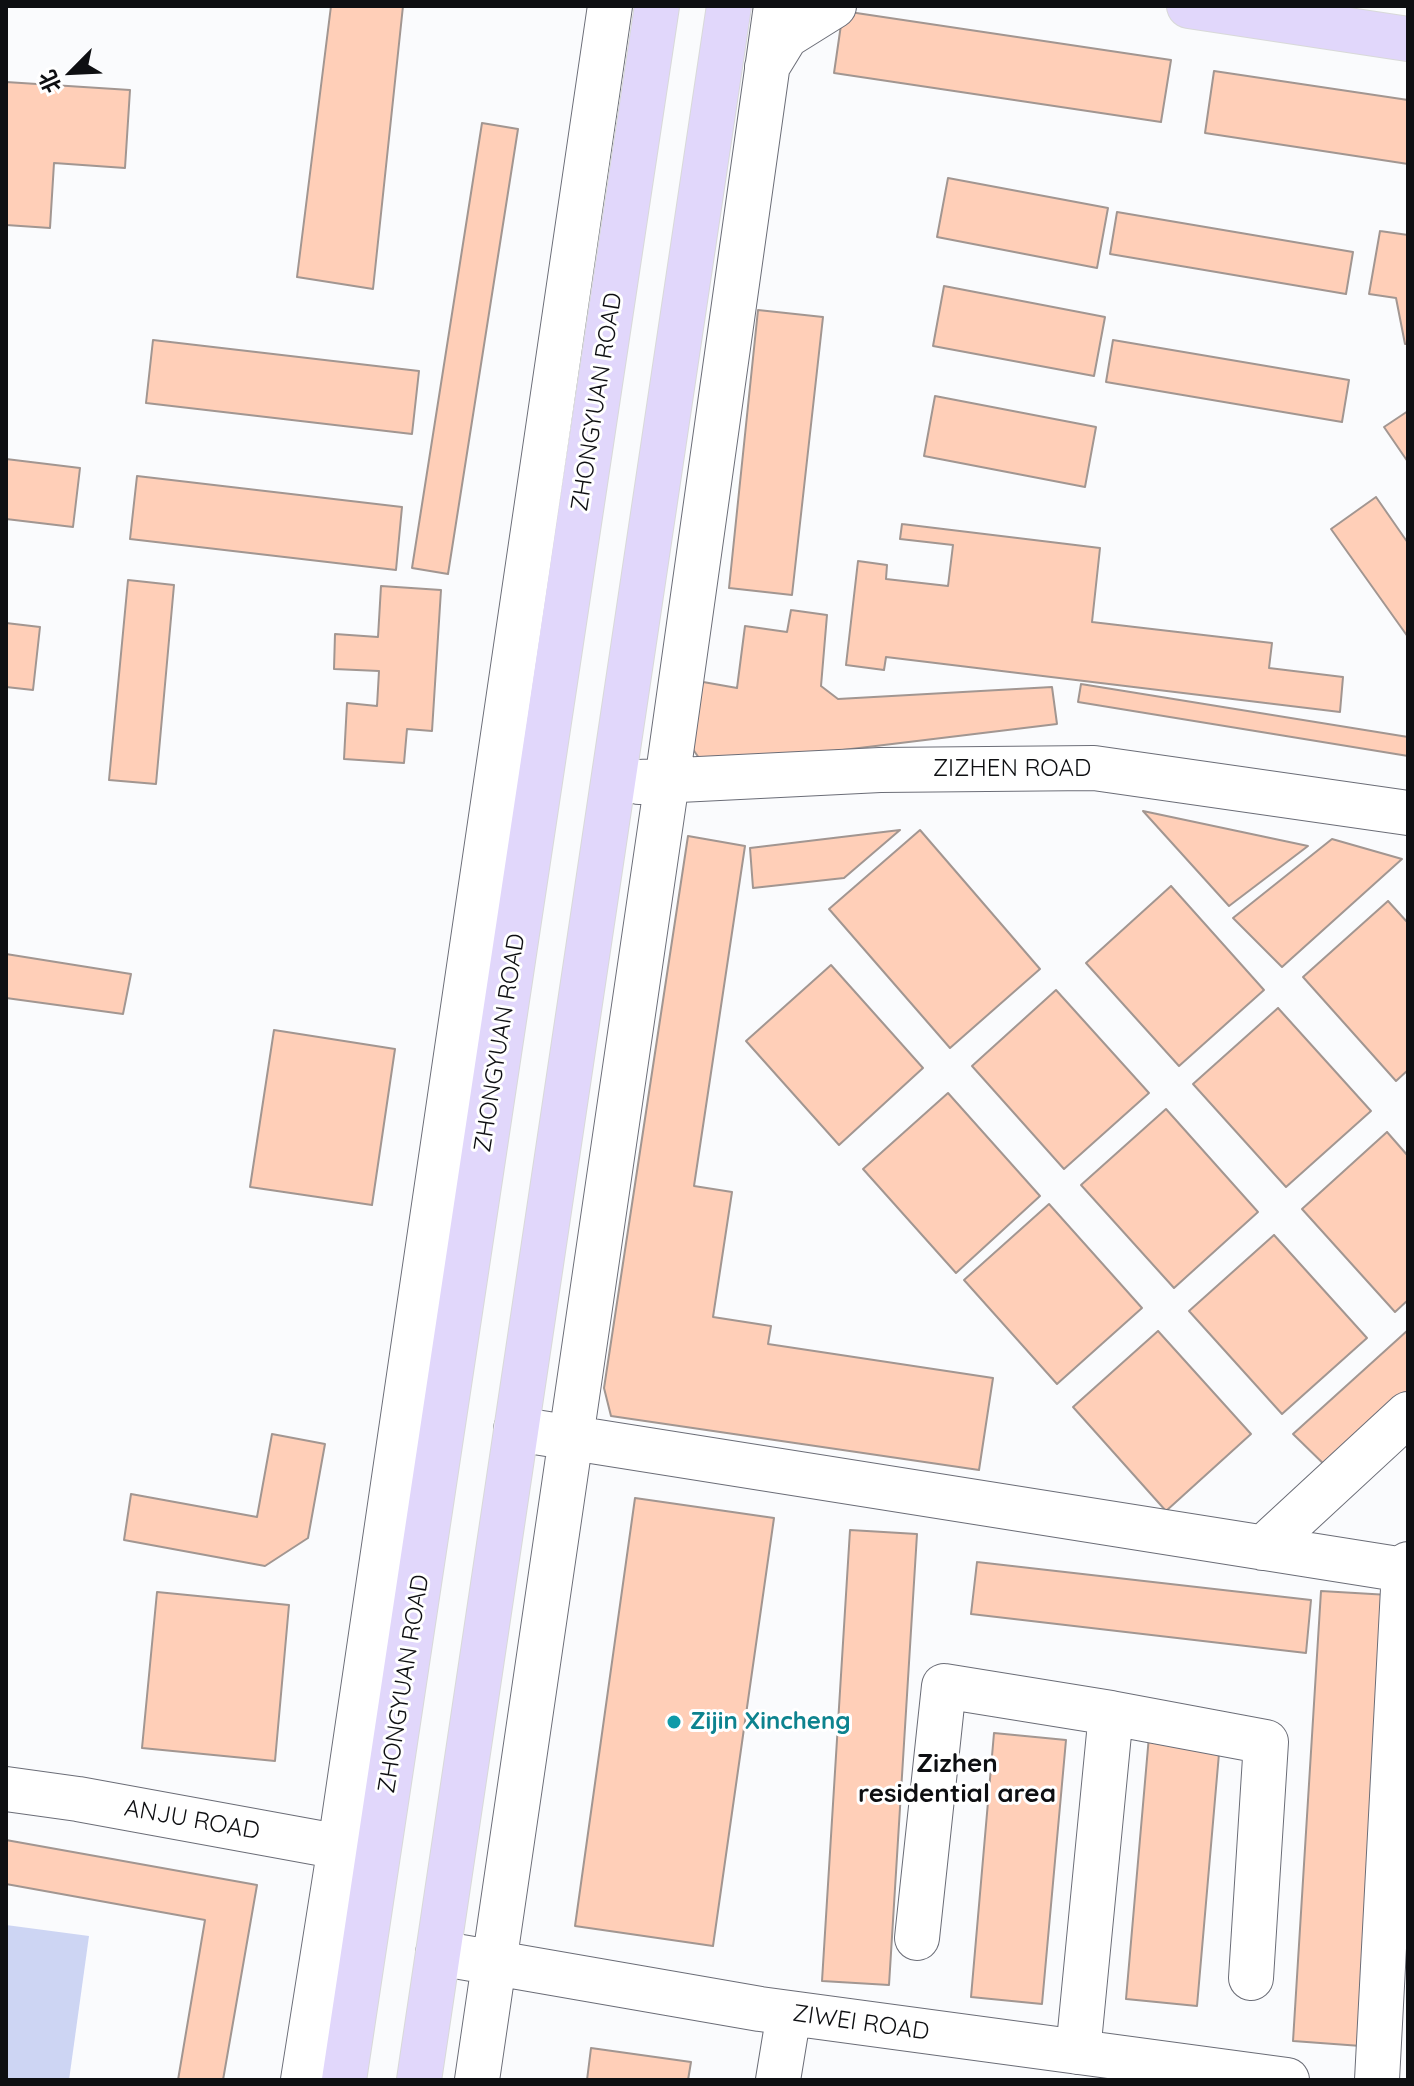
<!DOCTYPE html>
<meta charset="utf-8">
<style>
body{margin:0}
#map{position:relative;width:1414px;height:2086px;overflow:hidden;background:#fafbfd;font-family:Quicksand,"Noto Sans SC",sans-serif}
canvas{display:block}
.frame{position:absolute;inset:0;border:8px solid #0e0f12;pointer-events:none}
.north{position:absolute;left:32px;top:32px;width:80px;height:80px;-webkit-text-stroke:6px #fff;paint-order:stroke;rotate:246deg;font-size:22px;font-weight:700;line-height:32px;text-align:center;color:#0e0f12}
.north::after{content:'';display:block;margin:auto;width:28px;height:36px;background:#0e0f12;clip-path:polygon(50% 0,100% 100%,50% 72%,0 100%)}
</style>
<div id="map">
<canvas width="1414" height="2086"></canvas>
<div class="frame"></div>
<div class="north">北</div>
</div>
<script>
const c = document.querySelector('canvas').getContext('2d');
c.lineJoin = 'round';
function fill(path, color) { c.fillStyle = color; c.fill(path, 'evenodd'); }
const poly = rows => new Path2D(rows.map(r => 'M' + r).join(''));
function stroke(path, color, width, dash) { c.strokeStyle = color; c.lineWidth = width; c.lineCap = dash ? 'butt' : 'round'; c.setLineDash(dash || []); c.stroke(path); }
function write(font, color, halo, rows, align = 'center') {
  c.font = font + ' Quicksand,sans-serif'; c.lineWidth = 6; c.setLineDash([]); c.textBaseline = 'middle'; c.strokeStyle = halo; c.fillStyle = color; for (const [text, x, y, turn = 0] of rows) {
    c.save(); c.translate(x, y); c.rotate((+turn || 0) * Math.PI / 180); c.textAlign = isNaN(turn) ? turn : align; if (halo) c.strokeText(text, 0, 0); c.fillText(text, 0, 0); c.restore();
  }
}
fill(poly([
 [6,1925,89,1936,69,2080,6,2080]
]), '#cdd5f3');
const building = poly([
 [331,6,403,6,373,289,297,277,331,6],
 [843,11,1171,60,1161,122,834,73,843,11],
 [1214,71,1408,100,1408,164,1205,133,1214,71],
 [6,82,130,90,125,168,54,163,50,228,6,225,6,82],
 [482,123,518,129,448,574,412,568,482,123],
 [948,178,1108,208,1097,268,937,237,948,178],
 [1117,212,1353,252,1346,294,1110,254,1117,212],
 [1380,231,1408,235,1408,344,1405,344,1396,298,1369,294,1380,231],
 [944,286,1105,317,1094,376,933,346,944,286],
 [758,310,823,317,792,595,729,588,758,310],
 [153,340,419,371,412,434,146,403,153,340],
 [1113,340,1349,380,1342,422,1106,382,1113,340],
 [935,396,1096,427,1085,487,924,456,935,396],
 [1408,411,1408,462,1384,427,1408,411],
 [6,459,80,468,73,527,6,519,6,459],
 [137,476,402,507,396,570,130,539,137,476],
 [1376,497,1408,543,1408,637,1331,529,1376,497],
 [902,524,1100,548,1092,622,1272,643,1269,668,1343,677,1340,712,886,657,884,670,846,665,858,561,887,565,886,579,948,586,953,545,900,539,902,524],
 [128,580,174,585,156,784,109,780,128,580],
 [381,586,441,590,432,731,407,729,404,763,344,759,347,703,377,706,379,671,334,669,335,634,378,637,381,586],
 [791,610,827,615,821,686,838,699,1052,687,1057,724,752,761,699,758,683,735,692,680,737,688,745,626,787,632,791,610],
 [6,623,40,627,33,690,6,687,6,623],
 [1081,684,1408,737,1408,756,1078,702,1081,684],
 [1143,811,1308,846,1229,906,1143,811],
 [900,830,844,878,753,888,750,848,900,830],
 [920,830,1040,969,950,1048,829,909,920,830],
 [688,836,745,846,694,1186,732,1192,713,1317,771,1326,768,1344,993,1378,979,1470,611,1416,604,1388,688,836],
 [1332,839,1402,859,1282,967,1233,918,1332,839],
 [1171,886,1264,990,1179,1066,1086,963,1171,886],
 [1388,901,1408,923,1408,1070,1396,1081,1303,977,1388,901],
 [6,954,131,974,123,1014,6,998,6,954],
 [831,965,923,1068,839,1145,746,1041,831,965],
 [1056,990,1149,1093,1064,1169,972,1066,1056,990],
 [1278,1008,1371,1111,1286,1187,1193,1084,1278,1008],
 [274,1030,395,1049,372,1205,250,1187,274,1030],
 [948,1093,1040,1196,956,1273,863,1169,948,1093],
 [1166,1109,1258,1212,1174,1288,1081,1185,1166,1109],
 [1387,1132,1408,1156,1408,1300,1395,1312,1302,1209,1387,1132],
 [1049,1204,1142,1308,1057,1384,964,1280,1049,1204],
 [1274,1235,1367,1338,1282,1414,1189,1311,1274,1235],
 [1408,1330,1408,1404,1333,1473,1293,1434,1408,1330],
 [1158,1331,1251,1434,1166,1511,1073,1407,1158,1331],
 [272,1434,325,1444,308,1538,265,1566,124,1540,131,1494,257,1517,272,1434],
 [635,1498,774,1518,713,1946,575,1926,635,1498],
 [850,1530,917,1534,889,1985,822,1981,850,1530],
 [977,1562,1311,1600,1306,1653,971,1614,977,1562],
 [1321,1591,1389,1595,1361,2046,1293,2041,1321,1591],
 [157,1592,289,1605,275,1761,142,1748,157,1592],
 [994,1733,1066,1740,1042,2004,971,1997,994,1733],
 [1149,1736,1220,1742,1197,2006,1126,1999,1149,1736],
 [6,1840,257,1885,223,2080,178,2080,205,1920,6,1884,6,1840],
 [591,2048,691,2062,688,2080,587,2080,591,2048]
]);
fill(building, '#ffcfb8');
stroke(building, '#a29691', 2);
const minor = poly([
 [767,67,786,36,834,6],
 [639,782,880,770,1094,768,1408,813],
 [516,1429,1404,1570],
 [1263,1548,1408,1414],
 [1111,1713,1266,1742,1251,1978],
 [6,1789,78,1799,368,1852],
 [917,1938,944,1686,1111,1713,1078,2052],
 [438,1953,760,2009,1287,2080],
 [303,2080,340,1846,610,6],
 [477,2080,667,781,776,6],
 [778,2080,789,2013],
 [1377,2080,1404,1570,1408,1564]
]);
const major = poly([
 [1189,6,1408,39],
 [344,2080,657,6],
 [419,2080,729,6]
]);
stroke(minor, '#6b6d77', 46);
stroke(major, '#d8d9d9', 46);
stroke(minor, '#fff', 44);
stroke(major, '#e1d7fb', 44);
for (const [x, y, r, color] of [
 [674,1722,8,"#0f9aa8"]
]) { const dot = new Path2D(); dot.arc(x, y, r, 0, 2 * Math.PI); c.fillStyle = color; c.fill(dot); stroke(dot, '#fff', 3); }
write('24px', '#0e0f12', '#fff', [
 ["ZHONGYUAN ROAD",597,402,-81],
 ["ZIZHEN ROAD",1012,769],
 ["ZHONGYUAN ROAD",500,1043,-81],
 ["ZHONGYUAN ROAD",404,1684,-81],
 ["ANJU ROAD",192,1820,10],
 ["ZIWEI ROAD",861,2023,8]
]);
write('bold 24px', '#0d838f', '#fff', [
 ["Zijin Xincheng",690,1722]
], 'left');
write('bold 26px', '#0e0f12', '#fff', [
 ["Zizhen",957,1764],
 ["residential area",957,1794]
]);
</script>
